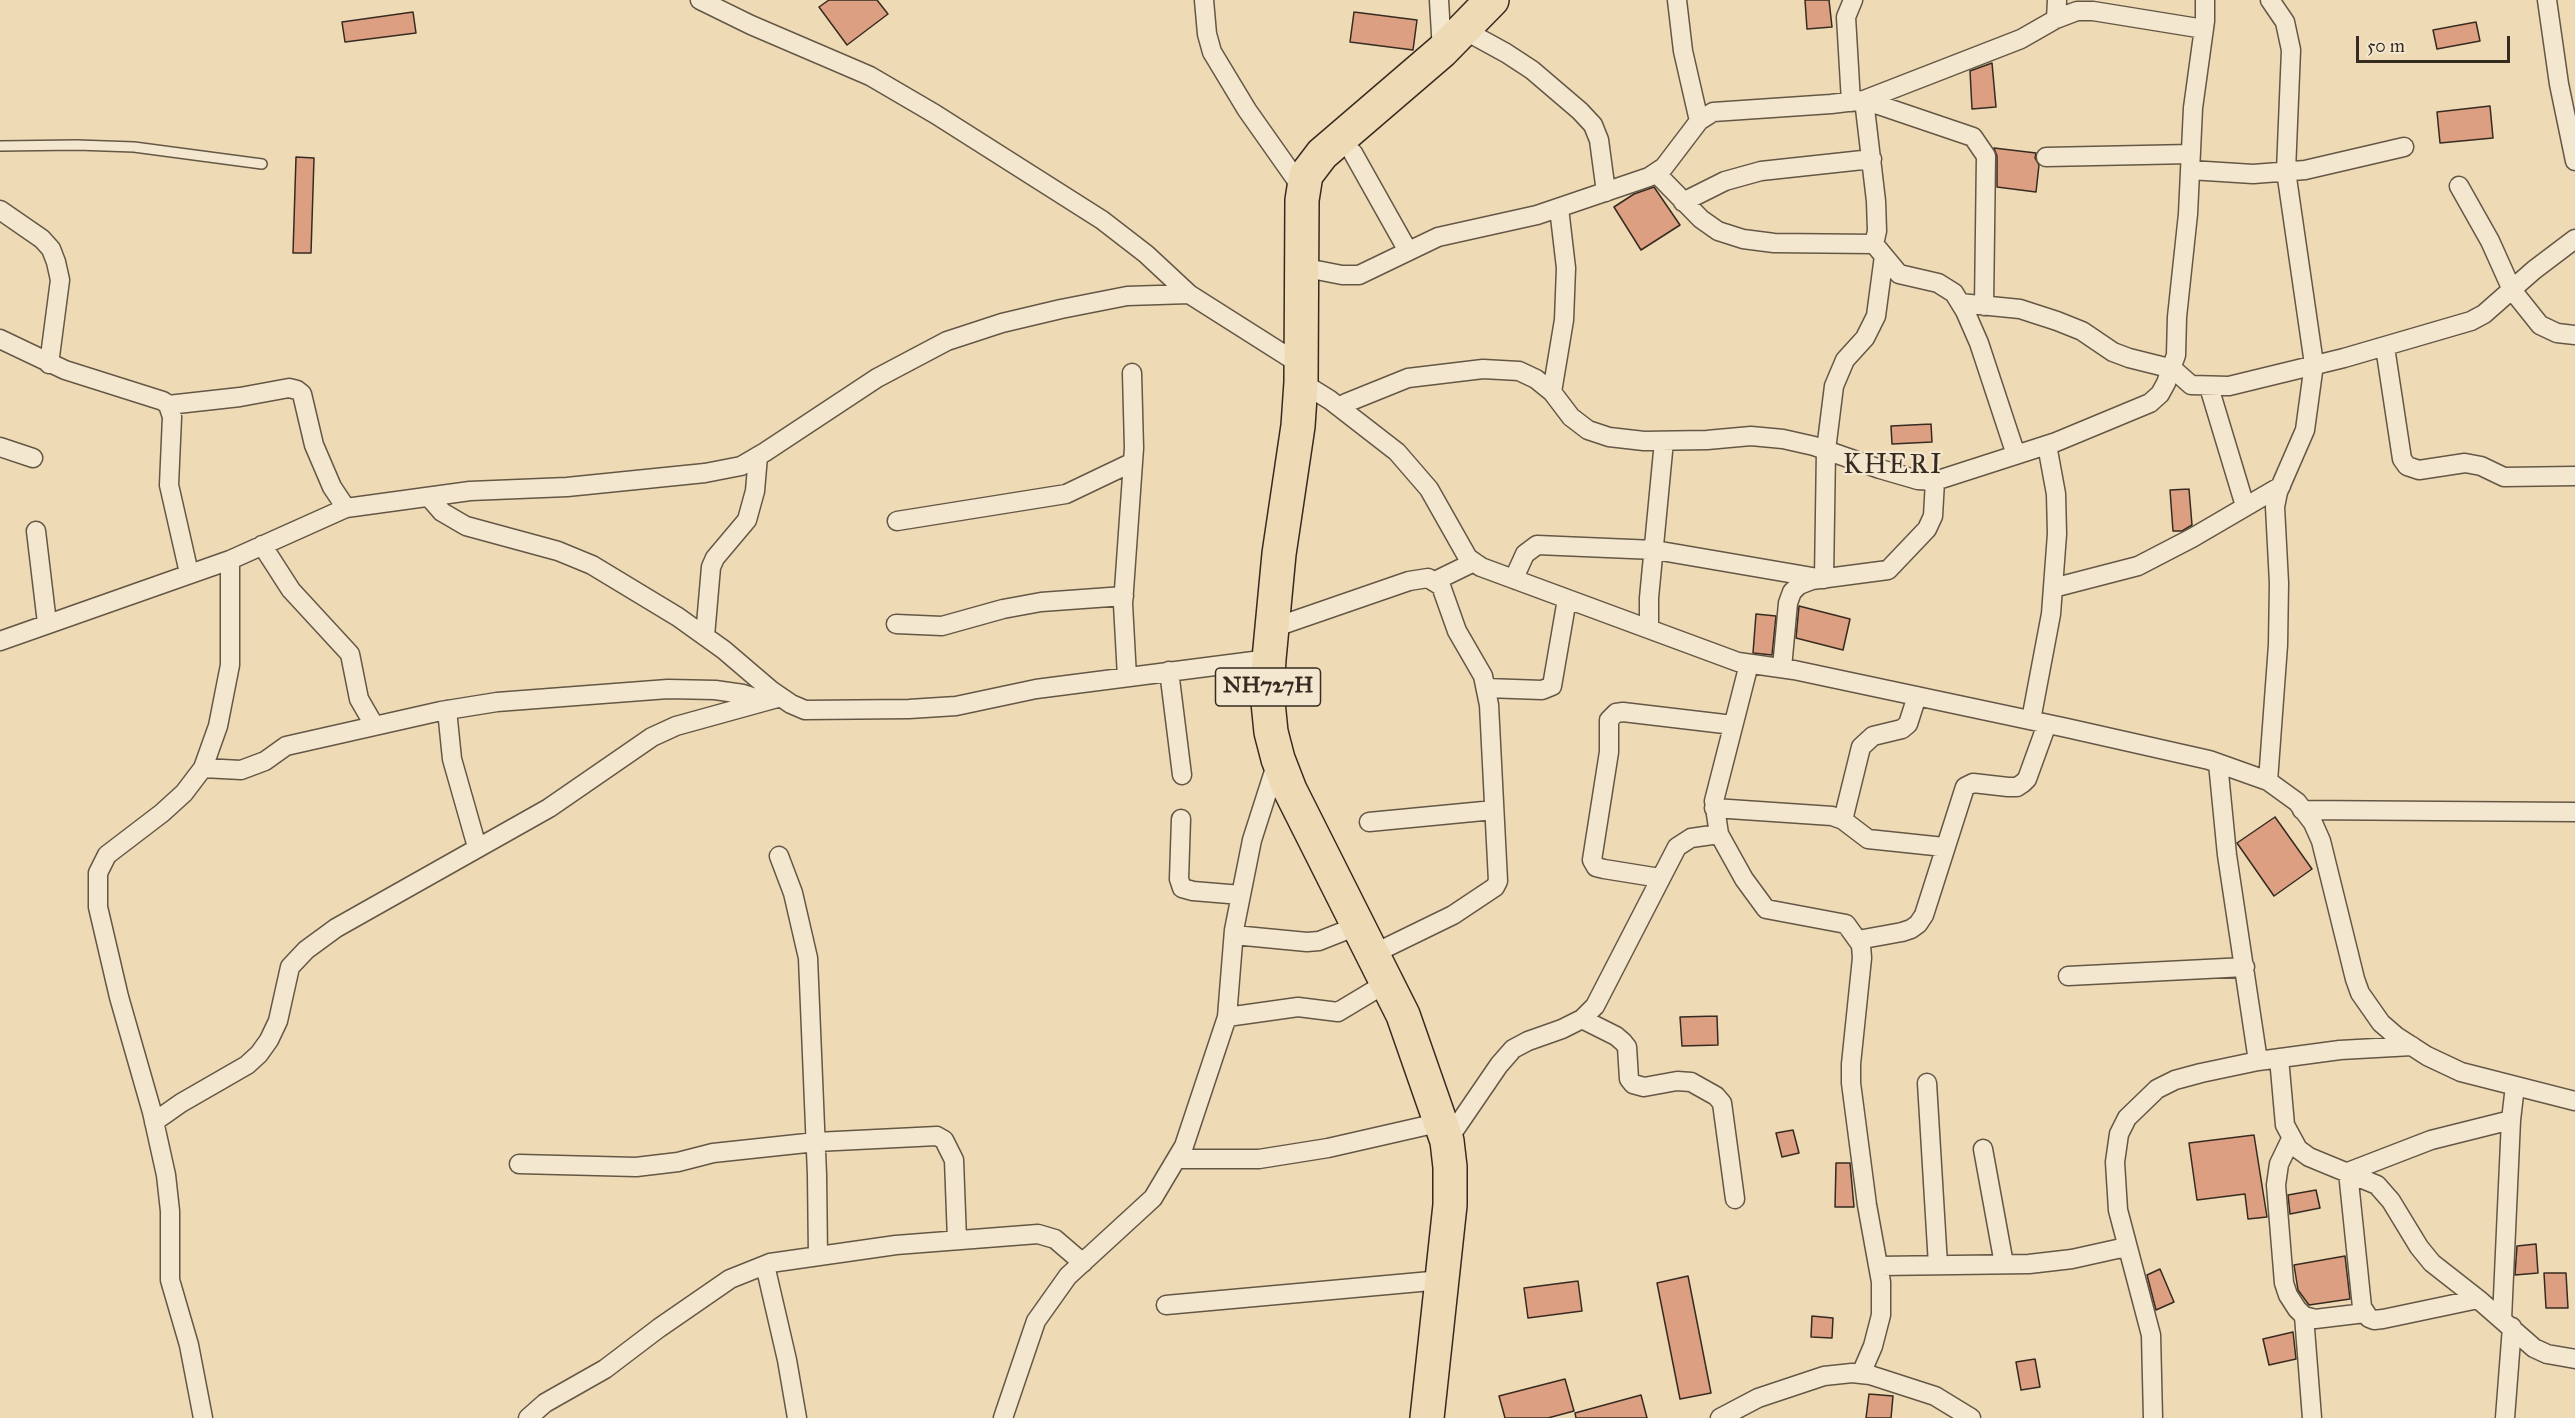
<!DOCTYPE html>
<style>
body{margin:0}
#map{position:relative;width:2575px;height:1418px;overflow:hidden;background:#eedab5;font-family:"IM FELL Great Primer",serif}
canvas{display:block}
.scale{position:absolute;left:2356px;top:36px;width:154px;height:27px;box-sizing:border-box;border:3px solid #362b21;border-top:0;padding-left:8px;font-size:18px;line-height:21px;white-space:nowrap;color:#362b21;-webkit-text-stroke:4px #f4e7cf;paint-order:stroke}
</style>
<div id="map">
<canvas width="2575" height="1418"></canvas>
<div class="scale">50 m</div>
</div>
<script>
const c = document.querySelector('canvas').getContext('2d');
c.lineJoin = 'round';
function fill(path, color) { c.fillStyle = color; c.fill(path, 'evenodd'); }
const poly = rows => new Path2D(rows.map(r => 'M' + r).join(''));
function stroke(path, color, width, dash) { c.strokeStyle = color; c.lineWidth = width; c.lineCap = dash ? 'butt' : 'round'; c.setLineDash(dash || []); c.stroke(path); }
function write(font, color, halo, rows, align = 'center') {
  c.font = font + ' "IM FELL Great Primer",serif'; c.lineWidth = 4.5; c.setLineDash([]); c.textBaseline = 'middle'; c.strokeStyle = halo; c.fillStyle = color; for (const [text, x, y, turn = 0] of rows) {
    c.save(); c.translate(x, y); c.rotate((+turn || 0) * Math.PI / 180); c.textAlign = isNaN(turn) ? turn : align; if (halo) c.strokeText(text, 0, 0); c.fillText(text, 0, 0); c.restore();
  }
}
const building = poly([
 [829,0,877,0,888,14,847,45,819,7,829,0],
 [1805,0,1829,0,1832,27,1807,29,1805,0],
 [413,12,416,33,345,42,342,22,413,12],
 [1354,12,1417,20,1413,50,1350,42,1354,12],
 [2476,22,2480,41,2437,49,2433,30,2476,22],
 [1992,63,1996,107,1972,109,1970,71,1992,63],
 [2490,106,2493,138,2440,143,2437,112,2490,106],
 [1994,148,2036,153,2035,158,2039,165,2036,192,1997,187,1997,156,1994,148],
 [296,157,314,158,311,253,293,253,296,157],
 [1654,187,1680,225,1641,250,1614,207,1634,194,1654,187],
 [1931,424,1932,442,1892,444,1891,426,1931,424],
 [2189,489,2192,525,2182,531,2173,531,2170,490,2189,489],
 [1799,606,1850,619,1843,650,1796,638,1799,606],
 [1756,614,1776,616,1772,655,1753,653,1756,614],
 [2275,817,2312,869,2274,896,2237,843,2275,817],
 [1717,1016,1718,1045,1682,1046,1680,1017,1717,1016],
 [1793,1130,1799,1153,1782,1157,1776,1133,1793,1130],
 [2254,1135,2267,1217,2248,1219,2245,1194,2197,1200,2189,1143,2254,1135],
 [1836,1163,1850,1163,1854,1207,1835,1207,1836,1163],
 [2316,1190,2320,1208,2290,1214,2288,1195,2316,1190],
 [2536,1244,2538,1273,2515,1275,2517,1246,2536,1244],
 [2345,1256,2350,1299,2309,1305,2298,1290,2294,1265,2345,1256],
 [2160,1269,2174,1302,2156,1310,2147,1275,2160,1269],
 [2544,1273,2566,1273,2568,1308,2546,1308,2544,1273],
 [1688,1276,1711,1393,1680,1399,1657,1283,1688,1276],
 [1578,1281,1582,1311,1528,1318,1524,1288,1578,1281],
 [1812,1316,1833,1318,1832,1338,1811,1337,1812,1316],
 [2293,1332,2296,1359,2269,1365,2263,1339,2293,1332],
 [2035,1359,2040,1387,2021,1390,2016,1362,2035,1359],
 [1565,1379,1574,1411,1548,1418,1505,1418,1499,1396,1565,1379],
 [1869,1394,1893,1396,1891,1418,1866,1418,1869,1394],
 [1641,1395,1647,1418,1576,1418,1575,1413,1641,1395]
]);
fill(building, '#dd9f81');
stroke(building, '#362b21', 1.5);
const lane = poly([
 [0,146,77,145,134,147,262,164]
]);
const street = poly([
 [700,0,751,25,870,76,935,114,1102,220,1146,254,1189,294],
 [1204,0,1207,34,1212,52,1247,110,1302,188],
 [1439,0,1442,51],
 [1677,0,1683,51,1699,121],
 [2547,0,2559,84,2575,161],
 [2056,19,2057,0],
 [1464,30,1506,53,1532,70,1580,111,1593,125,1599,140,1606,192],
 [1851,102,1846,17,1853,0],
 [1353,153,1408,251],
 [2046,157,2191,154],
 [2190,170,2253,174,2305,170,2404,147],
 [1656,173,1701,219,1718,231,1743,239,1774,243,1874,244,1899,274,1938,283,1954,293,1965,311,1979,343,2016,455],
 [2459,186,2490,241,2512,290,2540,325,2557,333,2575,335],
 [1683,202,1725,181,1761,171,1872,159],
 [0,210,42,239,51,249,56,262,60,280,49,364],
 [1874,244,1877,231,1876,201,1864,100,1973,137,1986,156,1984,306],
 [1301,267,1342,275,1359,275,1438,237,1537,215,1649,177,1664,167,1699,121,1713,112,1831,104,1864,100,2021,39,2056,19,2077,11,2093,11,2204,29],
 [1960,303,2020,309,2057,321,2082,331,2113,352,2129,358,2173,369,2191,385,2229,386,2344,358,2471,321,2484,314,2534,270,2575,239],
 [0,339,65,370,163,401,168,405,172,417,169,485,189,573],
 [2385,347,2402,459,2407,466,2419,470,2465,463,2481,466,2504,477,2575,476],
 [1301,382,1330,400,1397,452,1429,489,1468,558,1481,567,1738,662,1794,670,2067,728,2209,760,2268,781,2297,802,2313,823,2321,841,2355,979,2360,993,2381,1023,2396,1036,2427,1056,2461,1072,2575,1101],
 [2209,387,2245,506],
 [1552,392,1564,320,1566,268,1559,208],
 [168,405,240,397,289,388,297,390,302,394,314,445,332,487,346,508],
 [1341,408,1346,403,1408,378,1483,369,1519,371,1536,379,1552,392,1571,417,1588,430,1609,437,1644,441,1707,440,1751,436,1783,439,1814,446,1880,469,1918,480,1935,481,2056,442,2150,403,2160,394,2166,383,2176,355,2177,317,2188,214,2193,108,2205,21,2205,0],
 [0,447,33,458],
 [429,497,442,512,466,526,558,551,592,565,678,617,724,650,772,691,791,704,805,710,909,709,956,706,1036,689,1269,659],
 [897,521,1066,494,1133,462],
 [36,531,47,623],
 [262,545,291,590,350,654,359,699,374,725],
 [1516,580,1515,576,1525,554,1537,545,1655,550,1824,579,1826,450,1834,386,1845,360,1865,338,1876,316,1884,256],
 [1435,581,1474,562],
 [2053,588,2138,566,2192,538,2281,486],
 [896,624,942,626,1003,609,1041,602,1124,596],
 [1649,628,1649,598,1664,441],
 [1270,629,1409,581,1428,578,1441,586,1457,631,1483,676,1489,705,1498,881,1495,887,1453,915,1373,954],
 [705,636,711,567,715,558,747,520,755,491,758,456],
 [0,641,230,560,346,508,470,491,567,487,705,473,741,466,765,452,877,378,947,341,1002,323,1061,309,1127,296,1189,294,1301,365],
 [1749,664,1714,801,1719,834,1744,879,1766,909,1846,924,1861,945,1862,958,1851,1064,1851,1083,1867,1205,1881,1282,1881,1315,1873,1346,1861,1374],
 [1782,668,1788,603,1792,592,1799,585,1812,580,1888,570,1927,529,1933,516,1935,481],
 [1169,671,1182,775],
 [1127,677,1123,604,1134,448,1132,373],
 [1486,688,1542,690,1552,686,1567,599],
 [447,710,452,759,477,847],
 [2031,720,2051,614,2057,534,2056,494,2047,445],
 [2218,763,2227,855,2258,1061],
 [203,768,241,770,265,761,286,746,441,711,497,702,668,689,715,690,743,694,765,701],
 [2268,781,2278,645,2279,583,2275,507,2278,492,2305,430,2314,364,2286,171,2291,50,2285,22,2270,0],
 [1714,808,1832,816,1843,820,1868,839,1944,847],
 [2302,810,2575,812],
 [1181,819,1179,879,1182,888,1193,891,1241,895],
 [1843,820,1861,747,1873,736,1902,729,1908,724,1917,696],
 [1369,822,1494,810],
 [779,856,793,893,808,958,817,1175,818,1256],
 [1660,878,1604,869,1596,867,1592,860,1609,752,1609,720,1616,713,1623,712,1733,725],
 [1234,935,1307,942,1319,941,1357,926],
 [1858,940,1902,932,1911,929,1918,924,1924,915,1965,787,1973,783,2008,787,2017,787,2023,783,2027,779,2047,724],
 [2068,976,2245,967],
 [1227,1017,1298,1007,1338,1012,1388,982],
 [1582,1019,1616,1036,1623,1042,1627,1047,1629,1079,1633,1084,1644,1087,1677,1081,1691,1082,1716,1096,1722,1103,1735,1199],
 [2279,1058,2285,1125,2298,1149,2309,1157,2377,1185,2391,1201,2419,1247,2432,1263,2478,1299,2534,1348,2547,1354,2575,1359],
 [1927,1083,1938,1265],
 [154,1122,181,1103,247,1065,259,1054,269,1040,278,1021,290,967,306,950,336,928,549,808,652,737,676,726,781,697],
 [2291,1139,2279,1164,2276,1185,2284,1283,2288,1295,2297,1309,2304,1316,2315,1319,2365,1313],
 [1447,1141,1499,1065,1513,1049,1528,1041,1562,1029,1582,1019,1595,1006,1677,847,1691,838,1719,834],
 [1983,1149,2004,1264],
 [1177,1159,1259,1159,1328,1148,1442,1122],
 [519,1164,636,1167,678,1162,713,1153,816,1142,937,1136,944,1140,954,1160,957,1240],
 [765,1265,787,1360,797,1418],
 [1879,1266,2029,1264,2072,1259,2126,1247],
 [2478,1299,2383,1319,2374,1320,2369,1318,2362,1307,2348,1172,2431,1140,2511,1120],
 [1166,1305,1442,1280],
 [2304,1316,2312,1418],
 [2502,1319,2511,1120,2515,1086],
 [203,1418,189,1345,170,1280,170,1211,166,1175,152,1112,119,997,98,907,98,873,107,855,162,813,184,793,203,768,218,726,230,665,230,560],
 [528,1418,545,1403,605,1369,659,1328,730,1279,770,1263,896,1245,1038,1234,1055,1239,1083,1263],
 [1003,1418,1036,1321,1068,1276,1153,1198,1184,1146,1227,1017,1234,930,1252,840,1277,762],
 [1720,1418,1758,1398,1824,1376,1852,1373,1870,1375,1935,1396,1971,1418],
 [2153,1418,2151,1335,2118,1210,2115,1162,2119,1134,2127,1118,2157,1089,2175,1080,2201,1073,2258,1061,2340,1050,2412,1046],
 [2505,1418,2512,1327]
]);
const highway = poly([
 [1427,1418,1450,1205,1450,1167,1447,1141,1403,1015,1290,790,1278,759,1271,732,1267,692,1269,659,1279,554,1298,426,1301,382,1302,200,1306,175,1322,154,1442,51,1492,0]
]);
stroke(lane, '#645746', 12);
stroke(street, '#645746', 21);
stroke(highway, '#362b21', 36);
stroke(lane, '#f4e7cf', 9);
stroke(street, '#f4e7cf', 18);
stroke(highway, '#eedab5', 33);
for (const [x, y, w] of [
 [1268,687,105]
]) { const box = new Path2D(); box.roundRect(x - w / 2, y - 19, w, 38, 4.5); c.fillStyle = '#f4e7cf'; c.fill(box); stroke(box, '#362b21', 1.5); }
write('bold 22px', '#362b21', null, [
 ["NH727H",1268,687]
]);
c.letterSpacing = '1.5px';
write('27px', '#362b21', '#f4e7cf', [
 ["KHERI",1893,466]
]);
c.letterSpacing = '0px';
</script>
